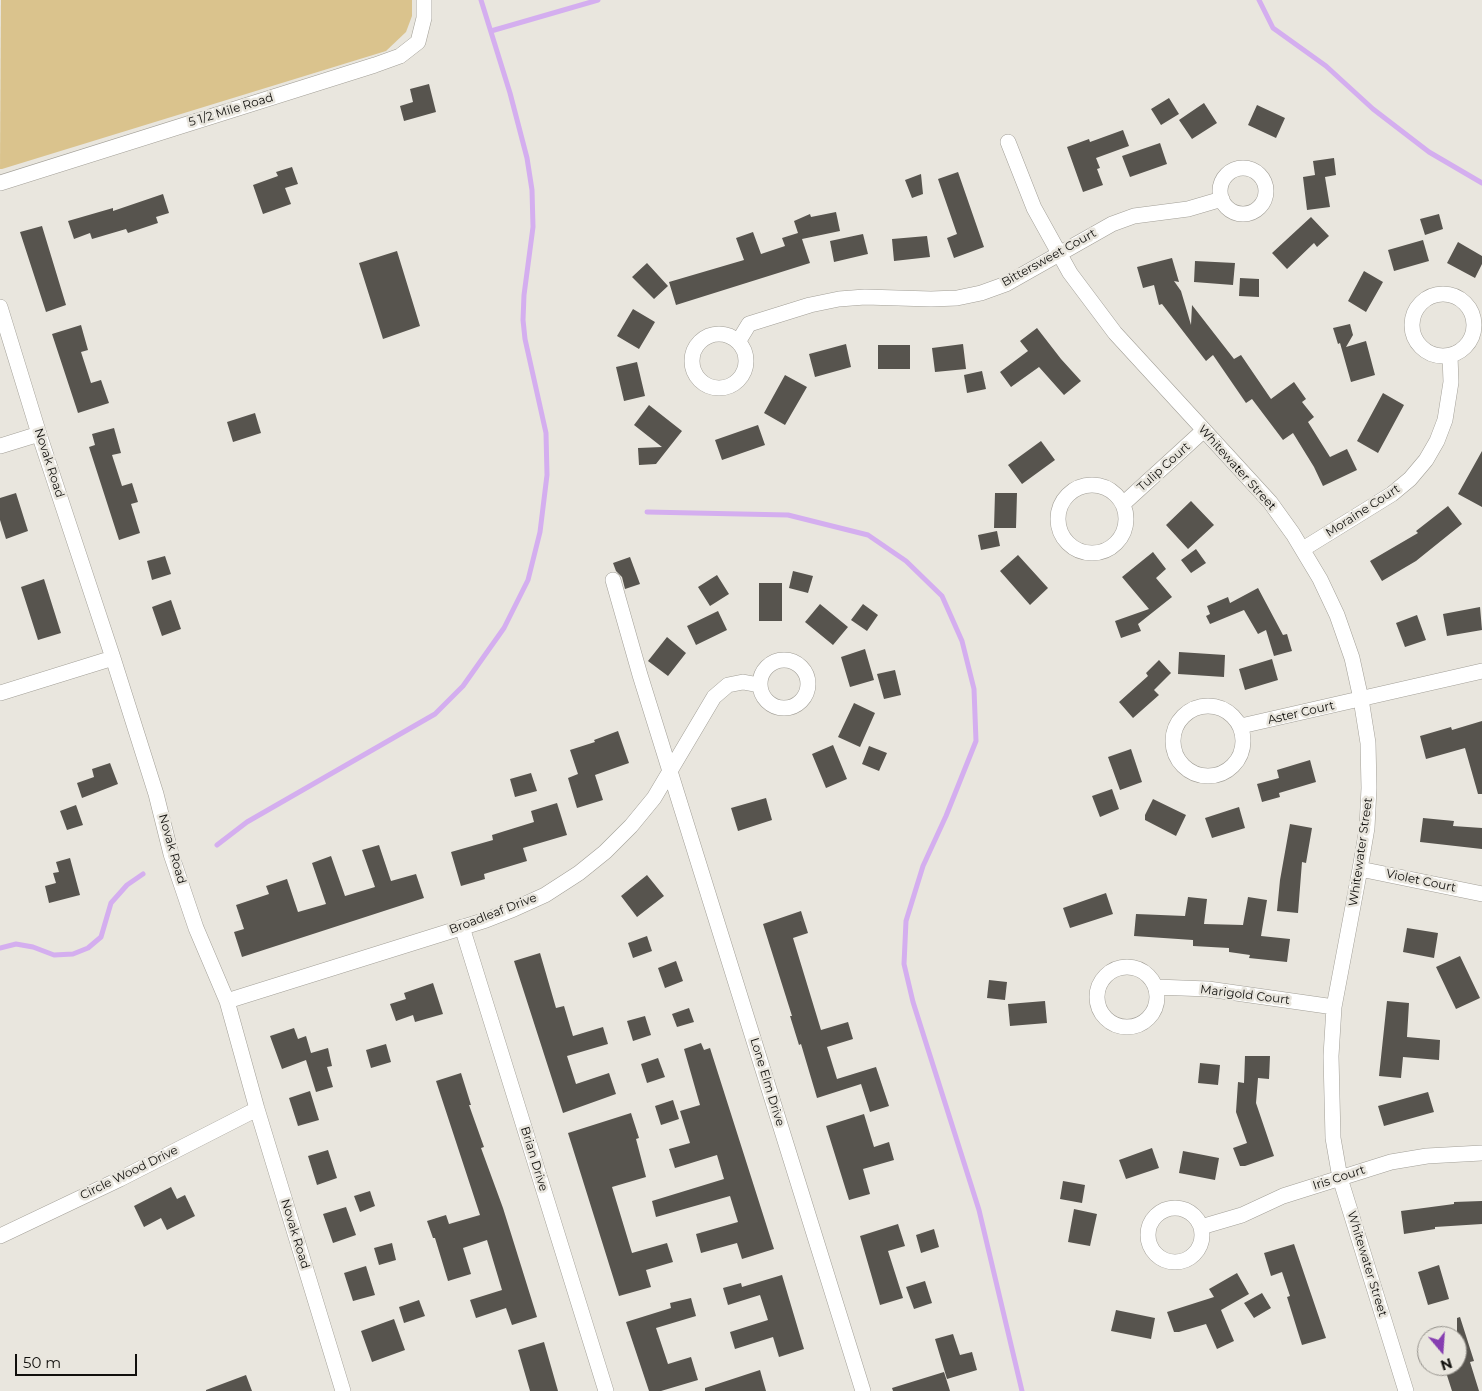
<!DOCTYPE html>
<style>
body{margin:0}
#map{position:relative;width:1482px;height:1391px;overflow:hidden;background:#e9e6de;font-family:Montserrat,sans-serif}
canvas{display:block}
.north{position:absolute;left:1417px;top:1326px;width:50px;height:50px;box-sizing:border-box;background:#e9e6de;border:1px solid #93908a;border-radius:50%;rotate:162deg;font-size:14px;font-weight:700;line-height:20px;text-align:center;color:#11100d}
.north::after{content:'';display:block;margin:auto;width:18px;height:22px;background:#863eb1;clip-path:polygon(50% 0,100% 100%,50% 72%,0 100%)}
.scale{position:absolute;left:15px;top:1354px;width:122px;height:22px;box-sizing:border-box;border:2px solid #11100d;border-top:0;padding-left:6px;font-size:15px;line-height:18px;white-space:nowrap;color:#11100d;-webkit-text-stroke:4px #e9e6de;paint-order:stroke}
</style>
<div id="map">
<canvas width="1482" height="1391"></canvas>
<div class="north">N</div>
<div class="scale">50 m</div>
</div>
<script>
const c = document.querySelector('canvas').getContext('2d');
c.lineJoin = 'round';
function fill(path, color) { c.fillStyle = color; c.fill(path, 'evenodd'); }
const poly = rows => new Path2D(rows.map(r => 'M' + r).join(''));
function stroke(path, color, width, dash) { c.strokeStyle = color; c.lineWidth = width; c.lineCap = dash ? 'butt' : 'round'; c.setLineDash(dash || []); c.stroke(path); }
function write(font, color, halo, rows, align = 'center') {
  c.font = font + ' Montserrat,sans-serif'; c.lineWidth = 5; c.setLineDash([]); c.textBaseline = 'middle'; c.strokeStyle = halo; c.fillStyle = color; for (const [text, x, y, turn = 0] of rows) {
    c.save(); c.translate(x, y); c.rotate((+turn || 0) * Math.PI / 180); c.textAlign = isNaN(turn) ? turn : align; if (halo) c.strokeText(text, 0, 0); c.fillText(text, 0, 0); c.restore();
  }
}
fill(poly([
 [1,0,412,0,412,16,406,32,386,51,2,169,0,169]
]), '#dac38d');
stroke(poly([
 [1259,0,1273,28,1326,66,1373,109,1429,152,1482,183],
 [491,31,598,0],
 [647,512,788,515,868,535,906,561,942,596,962,641,974,689,976,741,946,816,923,866,906,921,904,964,913,1002,979,1210,1022,1391],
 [217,845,247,822,435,714,463,686,504,628,528,580,540,532,547,475,546,433,525,339,523,320,524,295,533,227,532,190,527,158,510,93,481,0],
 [0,948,16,944,33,947,54,955,73,954,88,948,101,937,111,903,127,885,143,874]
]), '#d4aeef', 5);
fill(poly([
 [429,84,436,112,404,121,400,106,413,102,410,89],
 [1169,98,1179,114,1161,125,1151,109],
 [1204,103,1217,123,1192,139,1179,120],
 [1257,105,1285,118,1276,138,1248,125],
 [1123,130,1129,146,1096,158,1100,168,1097,169,1103,185,1083,192,1067,147,1089,139,1090,142],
 [1160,143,1167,164,1130,177,1122,156],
 [1334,158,1336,175,1325,177,1330,207,1307,210,1303,177,1315,175,1313,161],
 [292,167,298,184,285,188,291,204,263,214,253,185,278,176,276,172],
 [958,172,984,247,954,258,947,238,957,234,938,179],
 [921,174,923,194,912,198,905,180],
 [163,194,169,213,156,217,158,223,128,233,126,229,92,239,90,233,74,239,68,221,113,208,113,211],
 [836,212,840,231,802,239,810,263,676,305,669,282,744,260,736,238,753,232,761,254,785,246,782,238,798,233,794,221,810,214,811,217],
 [1439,214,1443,229,1425,235,1420,219],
 [1311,217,1329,236,1317,247,1314,243,1287,269,1272,253],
 [42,226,66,305,46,312,20,232],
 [863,234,868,254,834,262,830,241],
 [927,236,930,257,894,261,892,239],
 [1423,240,1429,261,1394,271,1388,250],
 [1458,242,1482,256,1482,264,1475,278,1447,263],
 [397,251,420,326,383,339,359,263],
 [1172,258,1179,282,1174,281,1181,291,1191,325,1192,305,1234,359,1241,355,1271,399,1294,382,1306,399,1302,402,1314,417,1308,422,1330,457,1347,449,1357,470,1323,486,1314,467,1293,433,1283,440,1252,399,1246,403,1213,355,1206,361,1162,304,1159,305,1154,285,1143,288,1137,267],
 [1195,261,1235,263,1233,285,1194,282],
 [647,263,668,286,654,299,632,277],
 [1364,271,1383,282,1366,312,1348,301],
 [1240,278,1259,279,1259,297,1239,296],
 [633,309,655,322,639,349,617,336],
 [1350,324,1353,335,1346,347,1366,341,1375,375,1351,382,1340,343,1338,344,1333,328],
 [81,325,88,350,81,352,91,383,101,380,109,403,78,413,52,334],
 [1037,328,1061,359,1081,381,1064,395,1039,367,1011,387,1000,372,1028,351,1020,341],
 [846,344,851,367,815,377,809,354],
 [963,344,966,369,935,372,932,348],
 [878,345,910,345,910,369,878,369],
 [637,362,645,396,624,401,616,367],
 [982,371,986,389,967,393,964,375],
 [785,375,807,387,785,425,764,413],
 [1383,393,1404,405,1378,453,1357,441],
 [649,405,682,431,656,464,639,465,638,448,662,447,634,425],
 [255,413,261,433,233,442,227,422],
 [758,425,765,445,722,460,715,440],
 [114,428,121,453,112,455,122,486,132,483,138,502,131,504,140,533,119,540,89,447,95,445,92,434],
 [1041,441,1055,460,1022,484,1008,465],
 [1482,451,1482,507,1458,494],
 [16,493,28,531,6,539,0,520,0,498],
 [995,493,1017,493,1016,528,994,528],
 [1191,501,1214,525,1188,549,1166,525],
 [1448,506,1462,524,1416,561,1382,581,1370,561,1418,533,1416,531],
 [997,531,1000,546,981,550,978,535],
 [1196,549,1206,563,1191,573,1181,560],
 [1153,552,1166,569,1156,578,1172,597,1138,624,1141,631,1121,638,1115,621,1149,609,1122,577],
 [1018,555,1048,588,1030,605,1000,571],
 [165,556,171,574,152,580,147,561],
 [630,557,640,584,625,589,622,577,616,571,613,563],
 [793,571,813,576,808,593,789,588],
 [717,575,729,594,710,606,698,587],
 [44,579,61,633,38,640,21,587],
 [759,583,782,583,782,621,759,621],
 [1258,588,1283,635,1287,634,1292,651,1274,656,1266,630,1258,634,1244,610,1210,624,1206,616,1210,614,1207,606,1228,597,1230,603],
 [171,600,181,629,162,636,152,607],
 [820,604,848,627,833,645,805,622],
 [863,604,878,615,867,631,851,620],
 [1480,607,1482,630,1447,636,1443,614],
 [718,611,727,630,696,645,687,626],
 [1417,615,1426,640,1405,647,1396,623],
 [667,637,686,653,668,676,648,661],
 [865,649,874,680,850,687,841,657],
 [1179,652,1225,655,1224,677,1178,674],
 [1272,659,1278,680,1245,690,1239,669],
 [1159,660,1171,673,1154,690,1159,695,1133,718,1119,702,1148,676,1146,673],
 [895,670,901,695,884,699,877,674],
 [854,703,875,713,860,747,838,737],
 [1482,721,1482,794,1478,794,1465,748,1426,759,1420,736,1451,727,1452,730],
 [618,731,629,763,595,775,603,800,577,808,568,778,578,774,570,750,595,742,594,740],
 [833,745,847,779,826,788,812,754],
 [869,746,887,753,879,771,862,764],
 [1131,749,1142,782,1120,790,1108,757],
 [1310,760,1316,782,1279,793,1280,797,1262,802,1257,784,1279,778,1277,770],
 [110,763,118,784,82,798,77,783,94,777,92,769],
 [531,773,537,791,515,797,510,779],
 [1112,789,1119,809,1100,817,1092,796],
 [766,798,772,820,738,831,731,808],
 [1153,799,1186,815,1176,836,1145,820,1145,815],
 [557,803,567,835,523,848,527,861,484,874,485,879,461,886,451,852,493,840,492,835,534,822,531,811],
 [76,805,83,825,67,830,60,811],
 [1239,807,1245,828,1212,838,1205,818],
 [1423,818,1454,821,1453,826,1482,828,1482,849,1420,842],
 [1290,824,1312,828,1306,863,1302,862,1298,913,1277,911,1280,880],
 [379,845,391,881,416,874,424,898,242,957,234,932,244,929,236,905,269,894,266,886,287,879,298,912,326,904,312,863,331,856,345,896,375,887,362,850],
 [70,858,80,895,49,903,45,886,56,883,53,873,59,872,56,862],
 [647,875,664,896,637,917,621,896],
 [1106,893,1113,914,1070,928,1063,908],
 [1188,897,1207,899,1204,924,1243,925,1248,897,1267,900,1261,936,1290,939,1287,962,1249,958,1250,955,1229,952,1229,948,1193,946,1193,940,1134,936,1136,914,1185,916],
 [801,911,808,933,793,938,821,1030,848,1022,853,1039,827,1047,837,1079,876,1067,889,1106,870,1112,861,1084,817,1098,801,1044,799,1045,790,1016,792,1016,763,924],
 [1407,928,1438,933,1434,958,1403,952],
 [647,936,652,951,633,958,628,943],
 [540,953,556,1008,564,1006,573,1036,603,1027,608,1044,567,1056,576,1084,609,1073,616,1094,563,1113,514,961],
 [1460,956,1480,998,1456,1009,1436,967],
 [676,961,683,981,665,988,658,968],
 [989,980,1007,982,1005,1000,987,998],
 [433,983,443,1014,415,1022,413,1015,396,1021,390,1004,406,999,404,993],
 [1045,1001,1047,1023,1010,1026,1008,1004],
 [1387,1001,1409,1003,1407,1037,1440,1040,1439,1060,1403,1057,1401,1078,1379,1076],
 [689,1008,694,1022,677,1027,672,1014],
 [645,1016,651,1035,633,1041,627,1021],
 [294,1028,298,1039,306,1036,311,1053,328,1048,332,1066,327,1067,333,1087,316,1092,306,1060,282,1069,270,1036],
 [701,1043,704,1050,710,1048,774,1249,742,1259,737,1243,701,1253,696,1234,738,1222,730,1196,656,1217,652,1201,724,1179,717,1155,675,1168,669,1149,690,1143,680,1111,700,1105,684,1049],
 [386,1044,391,1062,371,1068,366,1050],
 [1245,1056,1270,1056,1269,1079,1258,1078,1256,1103,1274,1156,1245,1166,1240,1166,1233,1148,1247,1143,1236,1112,1238,1082,1244,1083],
 [658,1058,665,1077,647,1083,641,1064],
 [1200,1063,1220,1065,1218,1085,1198,1083],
 [461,1073,471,1105,469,1105,484,1147,481,1148,503,1208,537,1317,512,1325,506,1308,476,1318,470,1300,502,1290,487,1240,463,1248,471,1274,448,1281,435,1238,433,1238,427,1221,446,1215,449,1224,480,1215,436,1081],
 [310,1091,319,1120,298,1126,289,1098],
 [1428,1092,1434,1112,1384,1126,1378,1106],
 [673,1100,679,1119,661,1125,655,1106],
 [631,1113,639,1138,636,1139,646,1177,612,1187,632,1253,667,1243,673,1262,646,1270,651,1287,619,1296,568,1133],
 [864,1114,874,1147,889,1142,894,1160,863,1169,870,1194,849,1200,826,1126],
 [1152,1148,1159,1168,1126,1179,1119,1160],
 [328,1150,337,1178,317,1185,308,1156],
 [1183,1151,1219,1158,1215,1180,1179,1173],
 [1063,1181,1085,1185,1082,1203,1060,1199],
 [171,1187,177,1199,185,1195,195,1216,167,1230,161,1218,144,1227,134,1206],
 [370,1191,375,1206,360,1212,354,1196],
 [1482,1201,1482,1224,1435,1227,1435,1229,1404,1234,1401,1211,1454,1204,1454,1202],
 [346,1207,356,1235,333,1243,323,1214],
 [1074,1209,1097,1214,1090,1246,1068,1242],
 [898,1224,905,1246,888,1251,903,1298,880,1305,860,1236],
 [934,1229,939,1247,921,1253,916,1235],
 [392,1243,396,1260,379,1265,374,1248],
 [1294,1244,1326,1338,1302,1345,1287,1297,1290,1296,1282,1272,1271,1276,1264,1253],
 [1439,1265,1449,1299,1428,1305,1418,1272],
 [366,1266,375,1295,353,1301,344,1273],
 [1237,1273,1249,1294,1221,1310,1234,1341,1217,1349,1206,1324,1179,1332,1174,1332,1167,1312,1214,1297,1209,1289],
 [782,1275,804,1349,779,1357,773,1337,735,1349,730,1332,768,1320,760,1295,728,1305,723,1288,741,1283,742,1287],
 [925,1281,932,1303,914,1309,906,1287],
 [1262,1293,1271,1308,1254,1318,1244,1303],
 [691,1298,696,1316,656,1328,668,1364,691,1357,698,1380,661,1391,649,1391,626,1322,671,1308,670,1303],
 [419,1300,425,1316,404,1323,399,1307],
 [1116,1310,1155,1318,1151,1339,1111,1331],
 [1460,1317,1474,1361,1470,1362,1479,1391,1452,1391,1444,1366,1457,1366,1457,1318],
 [394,1319,405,1350,372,1362,361,1331],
 [953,1334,960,1355,972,1352,977,1370,947,1379,935,1339],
 [544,1342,558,1391,530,1391,518,1350],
 [760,1370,766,1391,705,1391,705,1388],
 [944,1372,950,1391,893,1391,892,1388],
 [246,1375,252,1391,206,1391,206,1390]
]), '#57544e');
const minor = poly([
 [1008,142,1034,208,1070,273,1115,333,1270,502,1293,534,1320,579,1337,615,1352,658,1361,699,1368,743,1369,788,1367,828,1360,869,1334,1007,1331,1056,1333,1138,1340,1178,1406,1391],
 '1220 191a23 23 0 1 1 46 0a23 23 0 1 1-46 0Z',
 [0,183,375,65,400,56,418,42,424,18,424,0],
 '1412 325a31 31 0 1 1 62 0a31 31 0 1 1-62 0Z',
 [0,307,39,434,113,658,156,794,171,854,196,928,227,1001,257,1109,343,1391],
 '692 361a27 27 0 1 1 54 0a27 27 0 1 1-54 0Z',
 [738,342,749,324,810,305,839,299,865,297,931,299,957,298,981,293,1006,284,1112,224,1134,216,1188,209,1222,199],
 [0,446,39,434],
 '1058 519a34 34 0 1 1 68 0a34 34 0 1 1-68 0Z',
 [1123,504,1204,430],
 [1303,549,1392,494,1410,479,1426,460,1437,441,1445,420,1451,382,1450,356],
 [613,580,640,675,863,1391],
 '760 684a24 24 0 1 1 48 0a24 24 0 1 1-48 0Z',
 [0,693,113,658],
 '1173 741a35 35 0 1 1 70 0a35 35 0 1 1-70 0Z',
 [1241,726,1482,671],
 [1360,869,1482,894],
 [462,927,606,1391],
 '1097 997a30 30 0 1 1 60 0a30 30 0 1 1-60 0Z',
 [1156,987,1208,989,1334,1007],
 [227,1001,486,920,514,909,545,895,579,873,605,852,631,826,654,798,714,697,728,685,743,682,759,685],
 '1148 1235a27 27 0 1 1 54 0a27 27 0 1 1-54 0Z',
 [1201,1227,1242,1215,1283,1196,1391,1162,1427,1156,1482,1153],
 [0,1236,120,1179,257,1109]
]);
stroke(minor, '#a29f97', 16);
stroke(minor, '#fff', 15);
write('12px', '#11100d', '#e9e6de', [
 ["5 1/2 Mile Road",231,110,-17],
 ["Bittersweet Court",1049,258,-29],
 ["Novak Road",49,463,72],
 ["Tulip Court",1164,467,-42],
 ["Whitewater Street",1237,468,48],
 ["Moraine Court",1363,511,-33],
 ["Aster Court",1301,713,-13],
 ["Novak Road",172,849,74],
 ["Whitewater Street",1361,852,-82],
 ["Violet Court",1421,881,12],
 ["Broadleaf Drive",493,914,-21],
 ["Marigold Court",1245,995,7],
 ["Lone Elm Drive",767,1082,73],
 ["Brian Drive",534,1159,73],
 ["Circle Wood Drive",129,1173,-26],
 ["Iris Court",1339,1178,-18],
 ["Novak Road",295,1234,73],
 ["Whitewater Street",1367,1264,73]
]);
</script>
